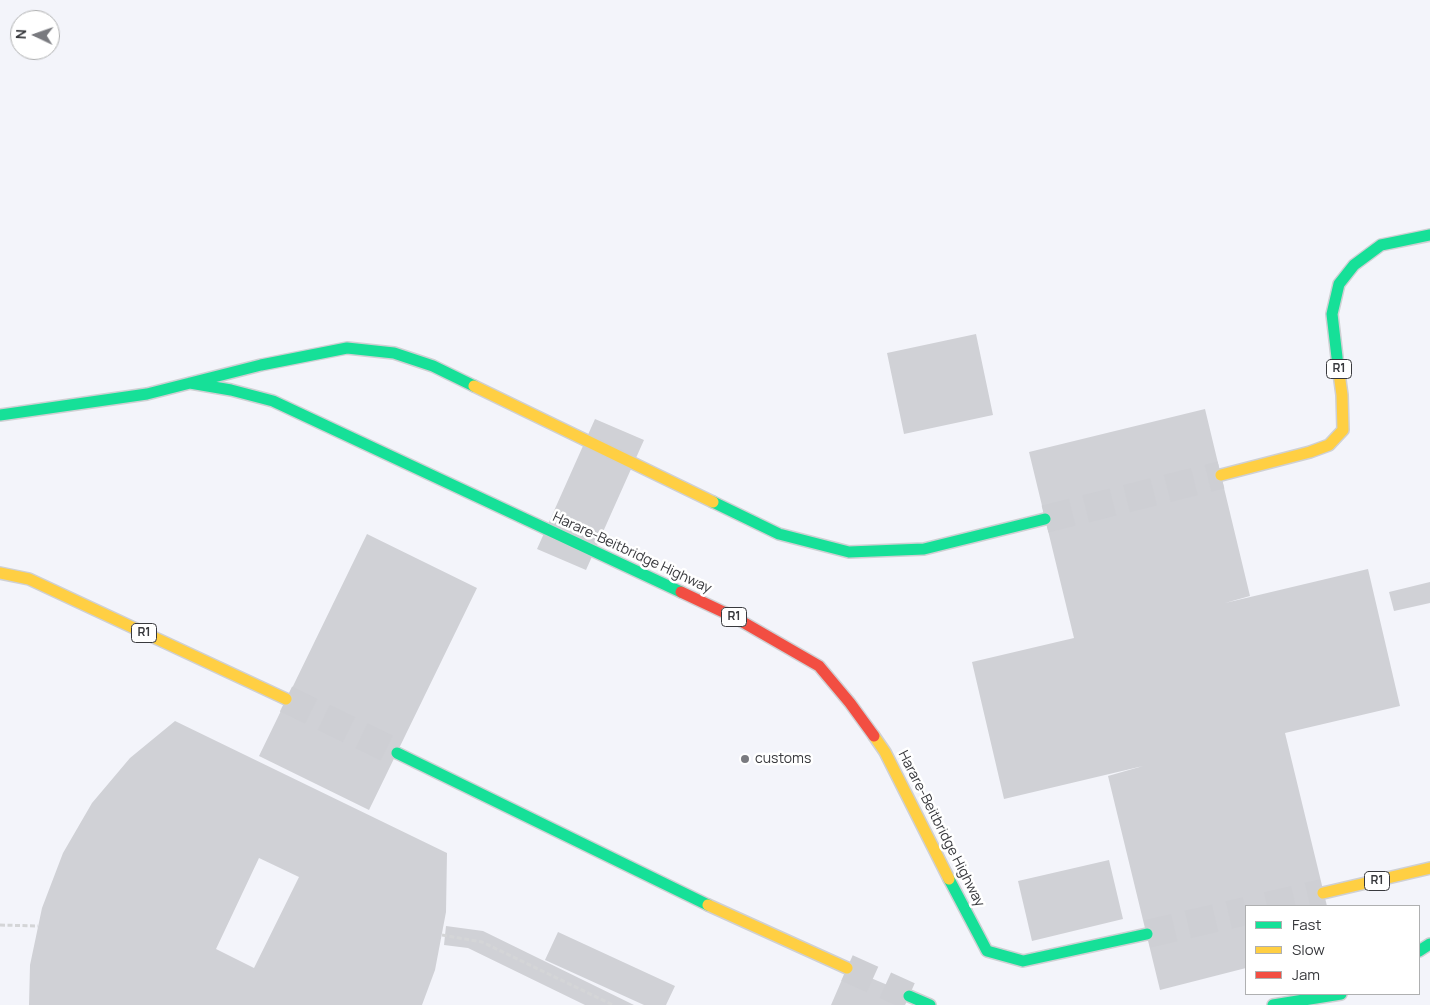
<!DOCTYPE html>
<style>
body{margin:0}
#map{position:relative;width:1430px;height:1005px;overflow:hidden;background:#f3f4fa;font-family:Manrope,sans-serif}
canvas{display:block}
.legend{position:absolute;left:1245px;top:905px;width:175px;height:90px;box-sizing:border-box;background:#fff;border:1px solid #afb0b1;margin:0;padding:6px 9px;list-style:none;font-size:15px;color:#38393d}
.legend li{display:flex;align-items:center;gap:10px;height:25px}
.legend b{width:25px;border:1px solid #afb0b1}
.north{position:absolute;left:10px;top:10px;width:50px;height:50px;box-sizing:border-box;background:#fff;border:1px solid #afb0b1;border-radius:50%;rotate:273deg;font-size:14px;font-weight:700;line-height:20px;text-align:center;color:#38393d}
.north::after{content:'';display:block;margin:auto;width:18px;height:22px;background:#797a7f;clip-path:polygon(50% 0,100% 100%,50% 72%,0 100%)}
</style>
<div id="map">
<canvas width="1430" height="1005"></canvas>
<ul class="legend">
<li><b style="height:6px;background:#16e098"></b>Fast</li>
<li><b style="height:6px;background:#ffcf43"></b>Slow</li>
<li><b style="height:6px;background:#f24e42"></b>Jam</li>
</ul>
<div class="north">N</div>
</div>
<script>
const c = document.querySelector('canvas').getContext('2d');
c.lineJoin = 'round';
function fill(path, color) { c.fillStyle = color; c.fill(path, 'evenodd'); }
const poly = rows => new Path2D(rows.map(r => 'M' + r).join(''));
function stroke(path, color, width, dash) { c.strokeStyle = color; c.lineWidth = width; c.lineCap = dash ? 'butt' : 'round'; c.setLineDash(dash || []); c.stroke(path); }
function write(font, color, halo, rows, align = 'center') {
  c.font = font + ' Manrope,sans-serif'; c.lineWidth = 5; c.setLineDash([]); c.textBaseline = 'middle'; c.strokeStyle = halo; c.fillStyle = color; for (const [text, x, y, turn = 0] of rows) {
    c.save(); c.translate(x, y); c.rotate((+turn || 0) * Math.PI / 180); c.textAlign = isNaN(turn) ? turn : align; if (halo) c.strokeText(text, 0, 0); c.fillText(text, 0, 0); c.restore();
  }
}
fill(poly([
 [976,334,993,415,904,434,887,353],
 [1205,409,1250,596,1225,603,1368,569,1400,706,1285,733,1327,906,1246,906,1246,968,1160,990,1108,776,1143,766,1004,799,972,662,1074,638,1029,452],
 [595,419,644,440,586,570,537,549],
 [367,534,477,588,369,810,259,756],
 [1430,582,1430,603,1394,611,1389,592],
 [175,721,447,853,446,912,435,970,422,1005,29,1005,30,965,42,908,63,853,92,803,130,758],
 [259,858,299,877,254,968,216,949],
 [1109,860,1123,919,1032,941,1018,881],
 [446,926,483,931,634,1005,585,1005,468,948,444,945],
 [558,932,675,986,666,1005,644,1005,545,960],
 [847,968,909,994,905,1005,831,1005]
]), '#d0d1d6');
stroke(poly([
 [1045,519,1221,475],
 [286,699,397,753],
 [1267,906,1323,893],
 [1147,934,1246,911],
 [847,968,909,996]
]), '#cecfd4', 28, [28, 14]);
const fast = poly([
 [1338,366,1332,314,1339,284,1354,265,1381,245,1430,235],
 [190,383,231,390,273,401,681,592],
 [0,415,147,394,261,365,347,348,394,353,433,366,474,386],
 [713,502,779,534,849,552,924,549,1045,519],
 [397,753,708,905],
 [949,879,987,951,1023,961,1147,934],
 [1419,951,1430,944],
 [909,996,930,1005],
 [1273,1005,1341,994]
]);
const slow = poly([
 [474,386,713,502],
 [1221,475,1310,452,1329,445,1343,430,1342,395,1338,366],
 [0,573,29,579,286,699],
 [874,736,885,752,949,879],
 [1323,893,1430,868],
 [708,905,847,968]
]);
const jam = poly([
 [681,592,734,617,819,666,850,703,874,736]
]);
stroke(fast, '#cfd0d3', 14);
stroke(slow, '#cfd0d3', 14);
stroke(jam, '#cfd0d3', 14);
stroke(poly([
 [0,925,38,926],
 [442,935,482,942,613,1005]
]), '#d4d5d7', 3, [5, 2.5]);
stroke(fast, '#16e098', 11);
stroke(slow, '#ffcf43', 11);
stroke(jam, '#f24e42', 11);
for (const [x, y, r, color] of [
 [745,759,5,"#797a7f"]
]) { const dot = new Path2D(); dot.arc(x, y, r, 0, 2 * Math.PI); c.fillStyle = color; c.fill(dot); stroke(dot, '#fff', 2); }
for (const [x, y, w] of [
 [1339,369,25],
 [734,617,25],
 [144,633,25],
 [1377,881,25]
]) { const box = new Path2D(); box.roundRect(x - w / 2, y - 9.5, w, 19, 4); c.fillStyle = '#fff'; c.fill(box); stroke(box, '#38393d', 1); }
write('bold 12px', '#38393d', null, [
 ["R1",1339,369],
 ["R1",734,617],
 ["R1",144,633],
 ["R1",1377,881]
]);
write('14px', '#38393d', '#fff', [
 ["Harare-Beitbridge Highway",632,553,25],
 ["Harare-Beitbridge Highway",941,829,63]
]);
write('14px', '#38393d', '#fff', [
 ["customs",755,759]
], 'left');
</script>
